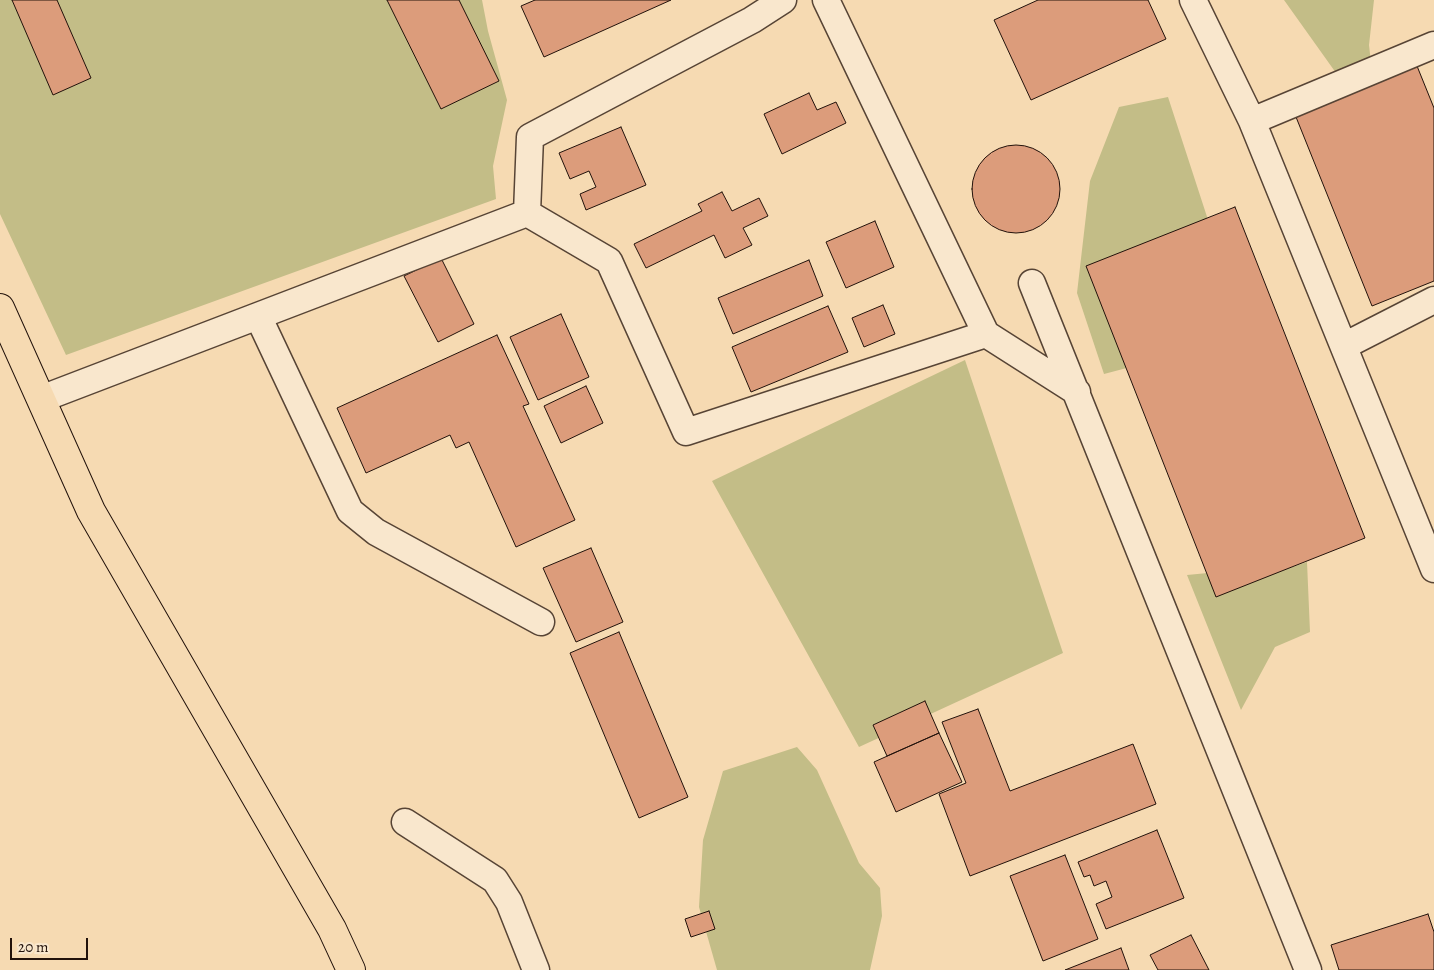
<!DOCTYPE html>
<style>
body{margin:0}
#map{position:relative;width:1434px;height:970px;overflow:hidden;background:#f6dab2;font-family:Alegreya,serif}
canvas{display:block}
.scale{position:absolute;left:10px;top:938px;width:78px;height:22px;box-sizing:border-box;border:2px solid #22120b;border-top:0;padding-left:6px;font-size:15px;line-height:18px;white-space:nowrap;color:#22120b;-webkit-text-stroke:4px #f9e7cd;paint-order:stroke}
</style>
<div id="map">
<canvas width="1434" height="970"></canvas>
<div class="scale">20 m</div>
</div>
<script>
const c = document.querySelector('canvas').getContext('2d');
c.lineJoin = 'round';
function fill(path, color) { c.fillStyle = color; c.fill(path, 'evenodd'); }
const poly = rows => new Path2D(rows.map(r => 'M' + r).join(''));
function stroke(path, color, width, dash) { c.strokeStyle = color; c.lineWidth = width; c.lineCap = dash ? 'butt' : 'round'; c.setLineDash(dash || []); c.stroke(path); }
fill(poly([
 [0,0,482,0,488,31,507,100,493,166,496,199,66,355,0,214],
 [1284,0,1374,0,1369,45,1376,107,1356,101],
 [1168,97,1210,226,1210,346,1104,374,1077,293,1090,181,1119,107],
 [965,360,1063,653,859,747,712,481],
 [1307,562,1310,632,1275,647,1241,710,1187,575,1218,572,1272,574],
 [797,747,817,770,859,863,880,888,882,916,870,970,717,970,699,907,703,840,723,771]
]), '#c3bd87');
const building = poly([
 [12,0,57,0,91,78,53,95,12,0],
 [387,0,459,0,499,81,441,109,387,0],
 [535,0,671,0,544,57,521,6,535,0],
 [1038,0,1148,0,1166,39,1031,100,994,20,1038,0],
 [1417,66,1434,108,1434,281,1372,306,1296,117,1417,66],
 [809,93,817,110,836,102,846,123,782,154,764,114,809,93],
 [621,127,646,185,586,210,580,194,596,187,589,171,570,179,559,153,621,127],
 '972 189a44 44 0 1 1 88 0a44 44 0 1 1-88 0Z',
 [722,192,732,211,759,198,768,216,743,228,752,245,725,258,714,235,646,268,634,244,702,211,698,204,722,192],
 [1235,207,1365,538,1216,597,1086,266,1235,207],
 [875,221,894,267,846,288,826,242,875,221],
 [441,258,474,324,438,342,404,276,441,258],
 [809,260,823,296,733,334,718,298,809,260],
 [883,305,895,334,864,347,852,318,883,305],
 [828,306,848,352,751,392,732,347,828,306],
 [561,314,589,377,538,400,510,337,561,314],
 [497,335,529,404,523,406,575,520,516,547,469,442,456,448,450,435,366,473,337,408,497,335],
 [586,386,603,423,561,443,544,406,586,386],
 [591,548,623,622,576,642,543,568,591,548],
 [619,632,688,797,639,818,570,653,619,632],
 [925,701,939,733,887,756,873,725,925,701],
 [978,709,1010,791,1133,744,1156,804,970,876,939,794,966,783,942,722,978,709],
 [939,733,962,782,896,812,874,762,939,733],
 [1157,830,1184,898,1106,929,1096,904,1112,897,1106,881,1094,886,1090,875,1084,877,1078,862,1157,830],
 [1065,855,1098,939,1043,961,1010,876,1065,855],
 [709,911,715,929,691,937,685,919,709,911],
 [1428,914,1434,932,1434,970,1339,970,1331,945,1428,914],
 [1191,935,1209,970,1158,970,1150,955,1191,935],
 [1121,948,1129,970,1065,970,1121,948]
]);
fill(building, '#dc9c7b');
stroke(building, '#22120b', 1);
const minor = poly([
 [826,0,986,334],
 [1193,0,1252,121,1434,569],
 [1252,121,1434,45],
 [527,213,609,261,686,432,986,334,1077,392],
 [1032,283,1308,970],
 [258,316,350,511,376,532,541,622],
 [1344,346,1434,300],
 [41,399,527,213,530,137,752,20,783,0],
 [405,822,495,880,509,902,536,970]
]);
const primary = poly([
 [0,308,91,511,332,929,351,970]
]);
stroke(minor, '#574435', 29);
stroke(primary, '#22120b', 30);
stroke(minor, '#f9e7cd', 26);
stroke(primary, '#f6dab2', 28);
</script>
